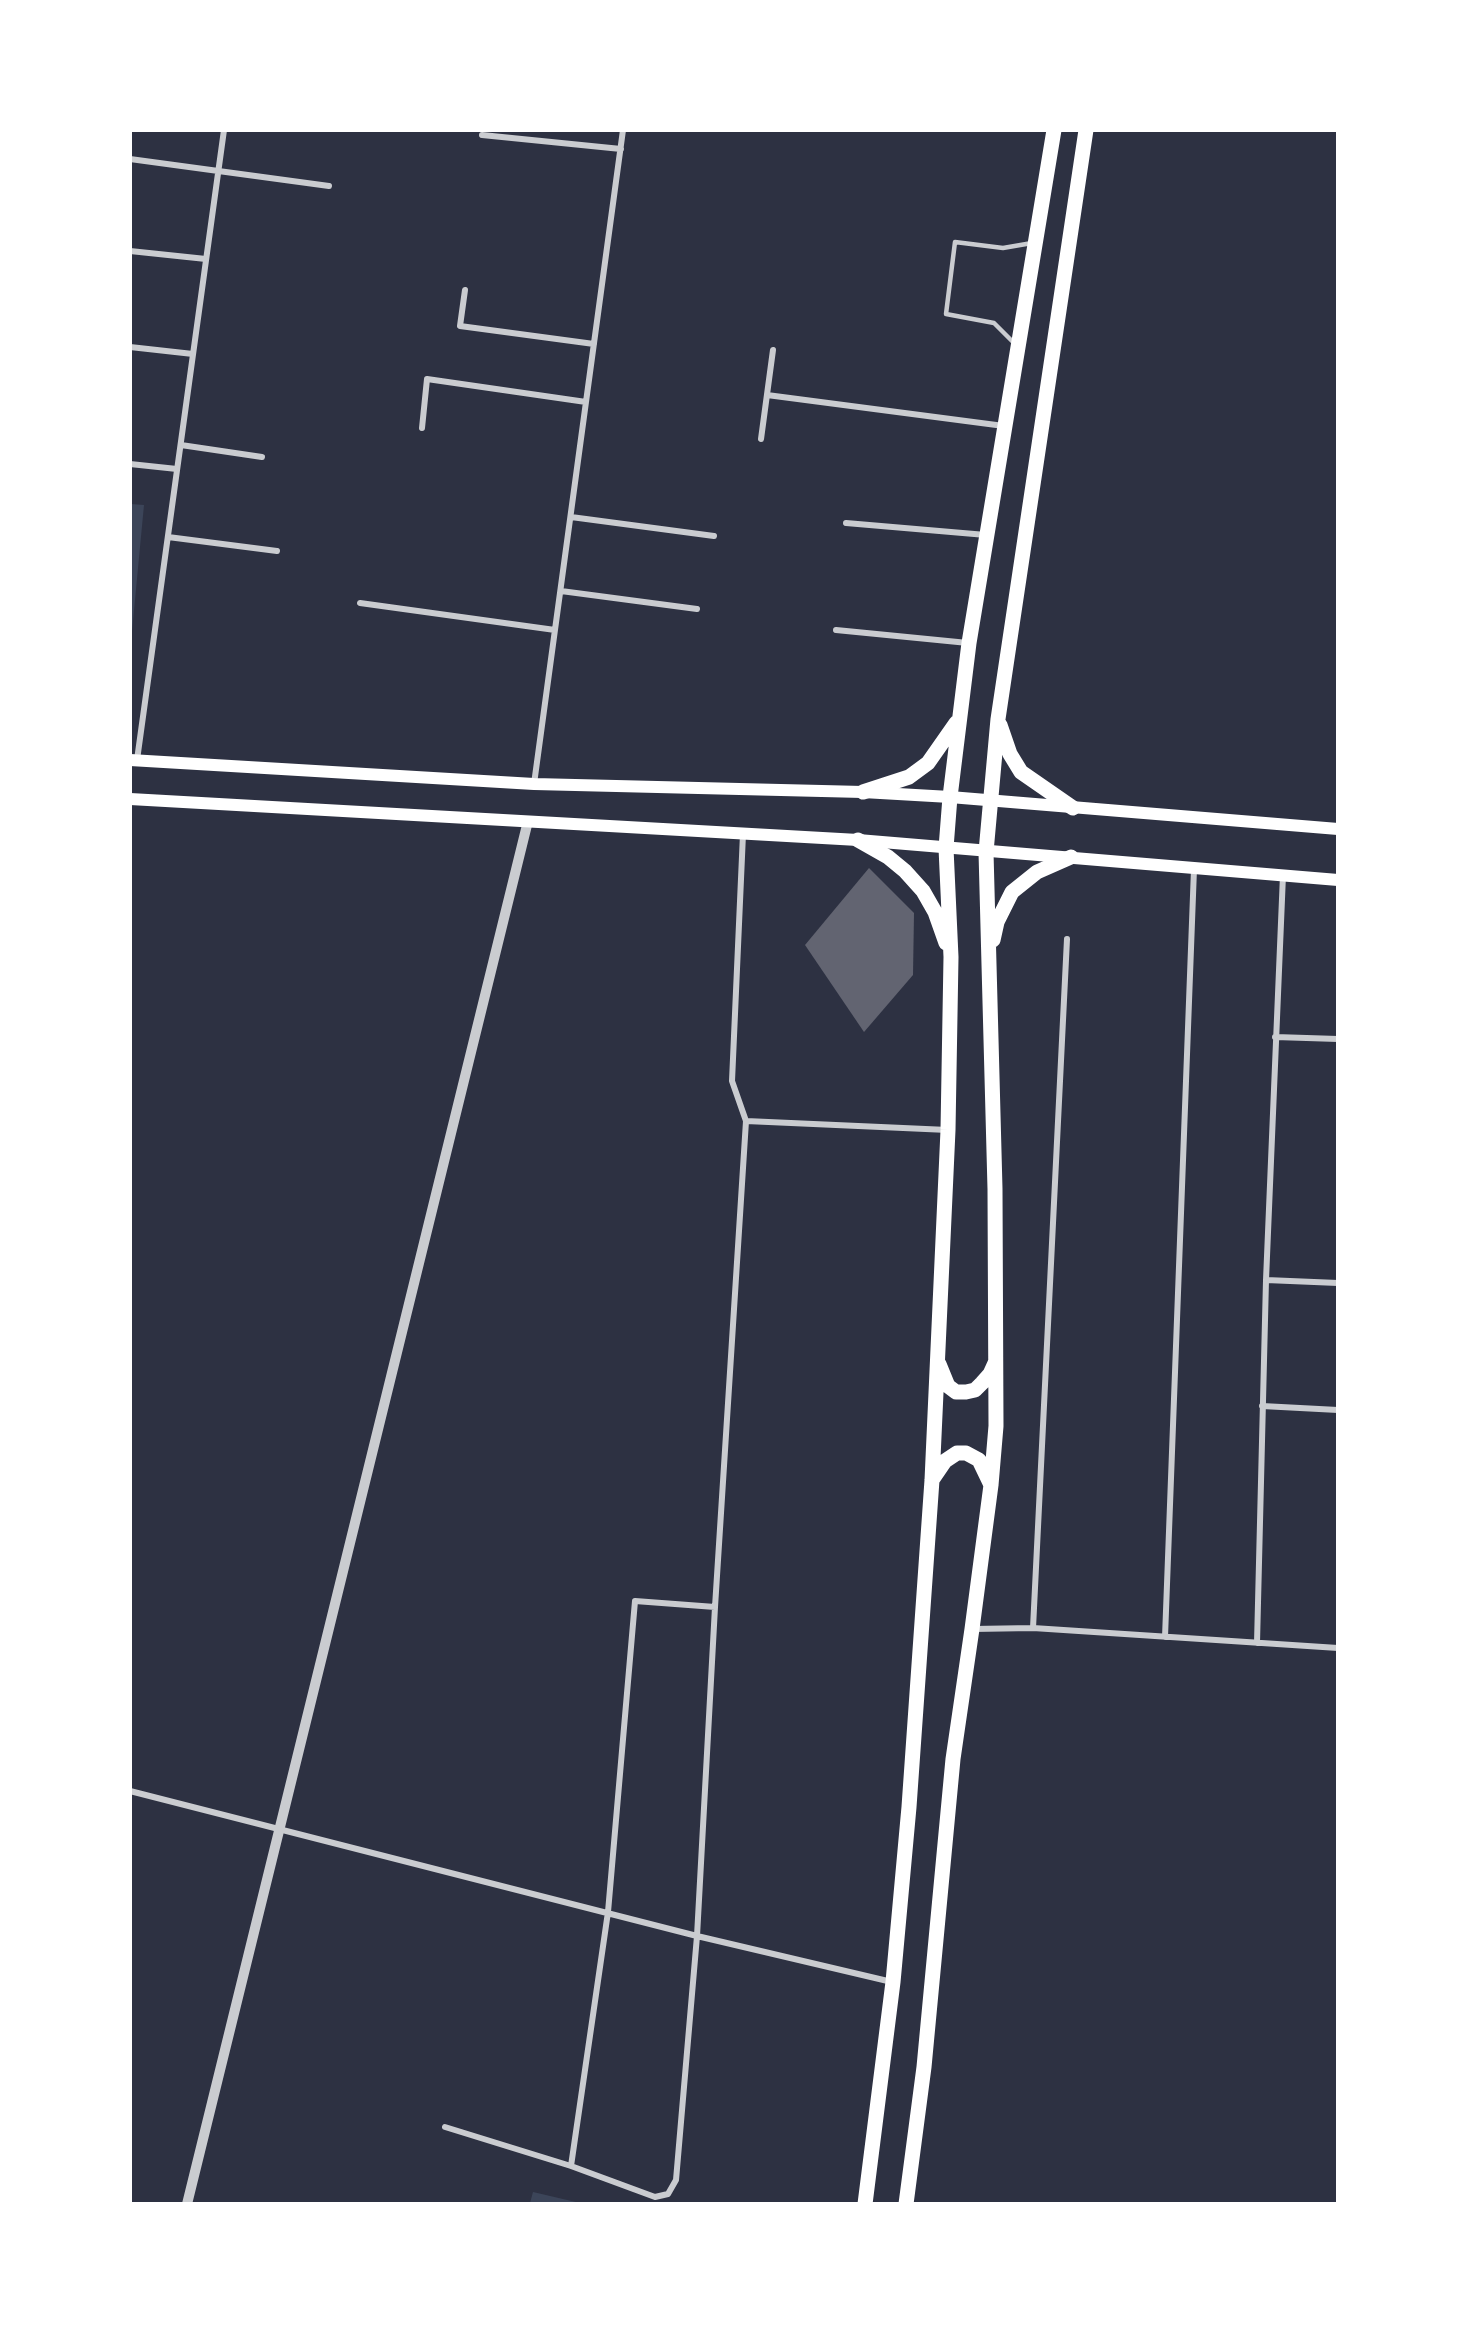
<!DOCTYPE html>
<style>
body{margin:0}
#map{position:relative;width:1468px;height:2334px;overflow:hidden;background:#2d3142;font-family:Helvetica,sans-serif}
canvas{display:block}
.frame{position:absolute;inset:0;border:132px solid #fff;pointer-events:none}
</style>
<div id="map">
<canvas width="1468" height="2334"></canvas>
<div class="frame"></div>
</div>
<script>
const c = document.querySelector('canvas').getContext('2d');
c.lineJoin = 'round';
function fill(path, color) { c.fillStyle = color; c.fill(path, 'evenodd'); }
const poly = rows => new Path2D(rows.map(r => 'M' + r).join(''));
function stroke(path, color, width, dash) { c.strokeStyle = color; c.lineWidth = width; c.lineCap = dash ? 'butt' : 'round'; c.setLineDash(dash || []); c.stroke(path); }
fill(poly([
 [131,504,144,505,131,642,130,504],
 [533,2192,580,2203,530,2203]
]), '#3c4559');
fill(poly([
 [869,868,914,913,913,975,864,1032,805,945]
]), '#626471');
stroke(poly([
 [1015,344,994,323,946,314,955,242,1003,248,1032,243]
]), '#caccd0', 4.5);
stroke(poly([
 [482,135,621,149],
 [130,159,329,186],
 [130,251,206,259],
 [465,290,460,326,594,344],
 [130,347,193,354],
 [767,395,1004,426],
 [422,428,427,379,586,402],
 [761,439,773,350],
 [181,445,262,457],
 [130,464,177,469],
 [571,517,714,536],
 [846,523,986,535],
 [168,537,277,551],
 [561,591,697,609],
 [360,603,555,630],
 [836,630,968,643],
 [137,760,224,130],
 [534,784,623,130],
 [1275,1037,1338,1039],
 [746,1121,948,1130],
 [1266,1280,1338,1283],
 [1262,1406,1338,1410],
 [1033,1628,1067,939],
 [973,1629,1033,1628,1338,1648],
 [1165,1637,1194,869],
 [1257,1643,1266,1280,1283,875],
 [130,1791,697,1936,892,1982],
 [445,2127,571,2166,655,2197,668,2194,676,2180,697,1936,715,1607,746,1121,732,1081,743,834],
 [571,2166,608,1912,635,1601,715,1607]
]), '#caccd0', 6);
stroke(poly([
 [187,2204,528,821]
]), '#caccd0', 10);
stroke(poly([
 [130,760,534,784,863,792,950,797,1338,829],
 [130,799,858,840,1338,880]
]), '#fff', 12);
stroke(poly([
 [1000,725,1010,754,1021,772,1073,808],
 [863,792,909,777,928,763,956,723],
 [858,840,888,857,905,871,923,891,935,912,946,943],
 [993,940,997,922,1012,892,1037,872,1071,857],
 [939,1364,948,1386,956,1392,966,1392,975,1390,982,1383,990,1374,995,1363],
 [932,1480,945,1461,957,1453,966,1453,979,1460,991,1485],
 [865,2204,893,1982,909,1807,932,1480,948,1130,951,957,946,848,950,797,969,643,1054,130],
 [906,2204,924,2067,953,1759,972,1629,991,1485,996,1426,995,1189,986,852,998,719,1086,130]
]), '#fff', 15);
</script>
